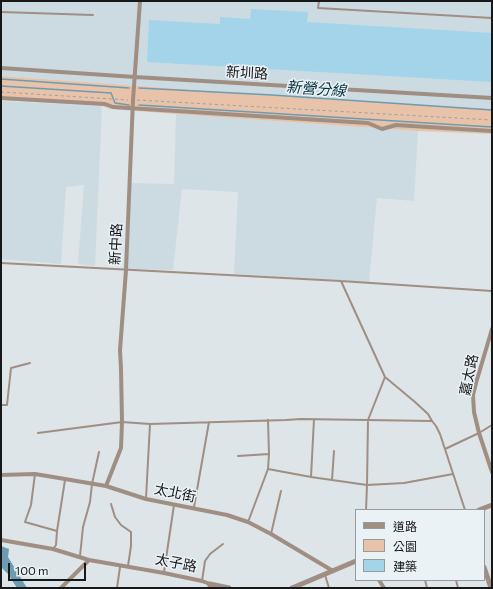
<!DOCTYPE html>
<meta charset="utf-8">
<style>
body{margin:0}
#map{position:relative;width:493px;height:589px;overflow:hidden;background:#dde5e8;font-family:Commissioner,"Noto Sans TC",sans-serif}
canvas{display:block}
.frame{position:absolute;inset:0;border:2px solid #161819;pointer-events:none}
.legend{position:absolute;left:355px;top:509px;width:130px;height:72px;box-sizing:border-box;background:#ebf2f5;border:1px solid #969b9d;margin:0;padding:5px 7px;list-style:none;font-size:12px;color:#161819}
.legend li{display:flex;align-items:center;gap:8px;height:20px}
.legend b{width:20px;border:1px solid #969b9d}
.scale{position:absolute;left:8px;top:563px;width:78px;height:18px;box-sizing:border-box;border:2px solid #161819;border-top:0;padding-left:5px;font-size:12px;line-height:14px;white-space:nowrap;color:#161819;-webkit-text-stroke:3px #ebf2f5;paint-order:stroke}
</style>
<div id="map">
<canvas width="493" height="589"></canvas>
<div class="frame"></div>
<ul class="legend">
<li><b style="height:5px;background:#a08e83"></b>道路</li>
<li><b style="height:11px;background:#e8c2a9"></b>公園</li>
<li><b style="height:11px;background:#a3d4ea"></b>建築</li>
</ul>
<div class="scale">100 m</div>
</div>
<script>
const c = document.querySelector('canvas').getContext('2d');
c.lineJoin = 'round';
function fill(path, color) { c.fillStyle = color; c.fill(path, 'evenodd'); }
const poly = rows => new Path2D(rows.map(r => 'M' + r).join(''));
function stroke(path, color, width, dash) { c.strokeStyle = color; c.lineWidth = width; c.lineCap = dash ? 'butt' : 'round'; c.setLineDash(dash || []); c.stroke(path); }
function write(font, color, halo, rows, align = 'center') {
  c.font = font + ' Commissioner,"Noto Sans TC",sans-serif'; c.lineWidth = 3; c.setLineDash([]); c.textBaseline = 'middle'; c.strokeStyle = halo; c.fillStyle = color; for (const [text, x, y, turn = 0] of rows) {
    c.save(); c.translate(x, y); c.rotate((+turn || 0) * Math.PI / 180); c.textAlign = isNaN(turn) ? turn : align; if (halo) c.strokeText(text, 0, 0); c.fillText(text, 0, 0); c.restore();
  }
}
fill(poly([
 [1,1,492,1,492,109,209,91,1,76],
 [1,101,102,106,95,266,78,264,84,185,66,187,61,264,1,259],
 [176,114,418,131,414,201,377,198,369,282,234,274,238,192,182,189,173,270,123,269,131,183,174,184]
]), '#ccdbe2');
fill(poly([
 [1,76,209,91,492,109,492,134,418,131,176,114,110,109,102,106,1,100]
]), '#e8c2a9');
fill(poly([
 [1,546,9,549,8,557,16,570,27,588,17,588,8,574,1,567]
]), '#6c9cb1');
stroke(poly([
 [1,79,129,88],
 [1,86,111,93,115,103,129,105],
 [139,88,272,95,492,110],
 [139,105,492,127]
]), '#6c9cb1', 1.5);
fill(poly([
 [251,9,308,12,307,22,492,33,492,82,147,62,149,20,220,24,220,17,250,19]
]), '#a3d4ea');
stroke(poly([
 [1,92,128,100],
 [137,100,492,120]
]), '#9ba1a3', 1, [3, 3]);
stroke(poly([
 [319,1,318,8,492,18],
 [1,12,93,15],
 [1,263,341,281,492,291],
 [341,281,385,377,415,402,428,414,432,421],
 [1,405,7,405,11,368,30,363],
 [268,420,269,454,268,469,311,477,367,485,404,483,453,474],
 [38,433,122,422,150,424,286,420,301,419,432,421,436,426,440,434,465,510],
 [445,449,479,433,492,425],
 [238,456,269,454],
 [35,474,31,505,25,522,57,531],
 [311,477,314,419],
 [332,480,334,451],
 [146,498,150,424],
 [111,504,115,517,121,525,131,532,131,546,128,566],
 [194,507,209,422],
 [366,510,367,485,368,420,385,377],
 [248,522,268,469],
 [271,534,281,491],
 [53,549,56,545,57,531,65,480],
 [80,556,83,527,90,502,92,484,99,452],
 [164,572,174,505],
 [325,575,329,588],
 [425,580,427,588],
 [456,580,458,588],
 [202,581,205,561,210,554,223,544],
 [117,588,120,567]
]), '#a08e83', 2);
stroke(poly([
 [1,68,135,77,492,98],
 [1,98,105,104,113,107,368,123,382,129,396,125,492,131],
 [492,329,476,383,473,395,474,412,479,433,492,472],
 [1,475,35,474,65,479,106,486,146,499,227,515,248,522,271,534,333,571],
 [106,486,121,448,122,422,121,369,120,350,126,270,133,100,140,1],
 [1,540,53,549,89,560,164,573,202,581,210,584],
 [379,580,384,588],
 [61,588,89,560]
]), '#a08e83', 4);
stroke(poly([
 [479,510,492,505],
 [484,567,491,588],
 [210,588,210,584,229,588],
 [292,588,356,561]
]), '#a08e83', 5);
write('14px', '#161819', '#ebf2f5', [
 ["新圳路",247,73,3],
 ["新中路",116,244,-87],
 ["嘉太路",469,375,-78],
 ["太北街",175,493,12],
 ["太子路",176,563,11]
]);
write('italic 15px', '#043141', '#ebf2f5', [
 ["新營分線",316,89,4]
]);
</script>
